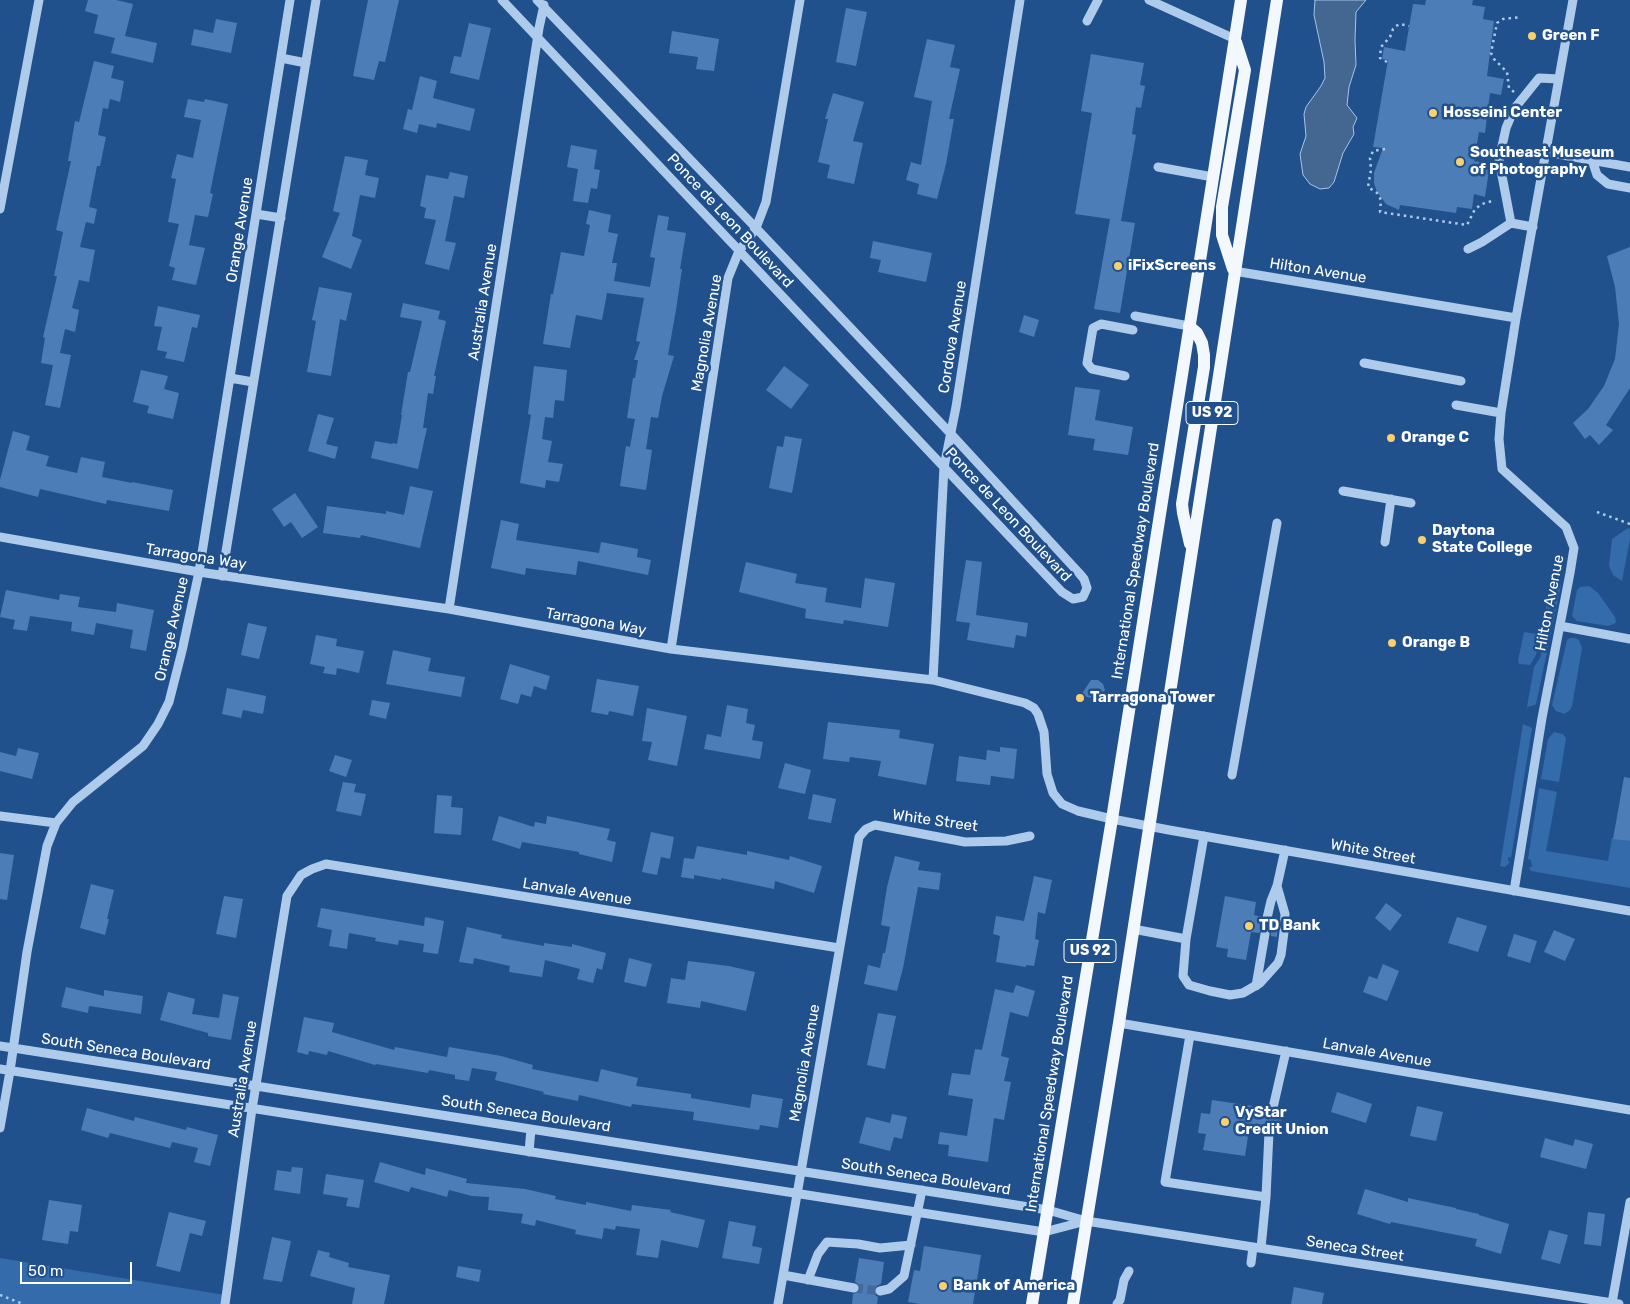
<!DOCTYPE html>
<style>
body{margin:0}
#map{position:relative;width:1630px;height:1304px;overflow:hidden;background:#21518c;font-family:Rubik,sans-serif}
canvas{display:block}
.scale{position:absolute;left:20px;top:1262px;width:112px;height:22px;box-sizing:border-box;border:2px solid #fff;border-top:0;padding-left:6px;font-size:15px;line-height:18px;white-space:nowrap;color:#fff;-webkit-text-stroke:4px #21518c;paint-order:stroke}
</style>
<div id="map">
<canvas width="1630" height="1304"></canvas>
<div class="scale">50 m</div>
</div>
<script>
const c = document.querySelector('canvas').getContext('2d');
c.lineJoin = 'round';
function fill(path, color) { c.fillStyle = color; c.fill(path, 'evenodd'); }
const poly = rows => new Path2D(rows.map(r => 'M' + r).join(''));
function stroke(path, color, width, dash) { c.strokeStyle = color; c.lineWidth = width; c.lineCap = dash ? 'butt' : 'round'; c.setLineDash(dash || []); c.stroke(path); }
function write(font, color, halo, rows, align = 'center') {
  c.font = font + ' Rubik,sans-serif'; c.lineWidth = 5; c.setLineDash([]); c.textBaseline = 'middle'; c.strokeStyle = halo; c.fillStyle = color; for (const [text, x, y, turn = 0] of rows) {
    c.save(); c.translate(x, y); c.rotate((+turn || 0) * Math.PI / 180); c.textAlign = isNaN(turn) ? turn : align; if (halo) c.strokeText(text, 0, 0); c.fillText(text, 0, 0); c.restore();
  }
}
fill(poly([
 [1628,528,1630,529,1630,539,1622,581,1613,575,1609,566,1612,539],
 [1552,578,1557,580,1561,585,1536,704,1535,705,1527,707,1534,667,1540,658,1542,651,1543,644,1541,633],
 [1589,586,1598,593,1615,617,1616,622,1614,624,1608,626,1577,621,1572,616,1577,590,1580,587],
 [1524,632,1536,634,1538,640,1536,655,1530,665,1519,664,1518,661],
 [1570,638,1575,638,1579,640,1582,648,1572,706,1570,710,1564,714,1556,711,1552,705,1567,640],
 [1523,724,1532,728,1512,852,1511,858,1508,857,1508,861,1510,862,1505,867,1500,866],
 [1554,732,1563,734,1566,738,1559,782,1541,779,1548,739],
 [1539,788,1557,792,1546,851,1608,861,1612,838,1630,841,1630,888,1531,871,1529,867,1532,867,1531,860,1528,859],
 [0,1258,225,1295,225,1304,0,1304]
]), '#346baa');
const water = poly([
 [1315,0,1366,0,1356,12,1355,40,1356,65,1349,87,1347,105,1357,118,1353,127,1354,134,1343,153,1334,182,1329,188,1320,189,1310,184,1303,175,1300,154,1306,136,1304,114,1306,107,1321,86,1325,78,1324,62,1314,15,1315,0]
]);
fill(water, '#446791');
stroke(water, '#a2c6ed', 1);
fill(poly([
 [88,0,116,0,133,4,125,36,157,43,153,63,111,53,115,38,94,33,98,15,85,11],
 [368,0,399,0,385,62,379,61,374,80,353,76],
 [1426,0,1473,0,1472,5,1485,7,1483,19,1494,21,1487,76,1504,79,1501,95,1490,93,1485,133,1479,132,1474,161,1490,164,1485,197,1474,194,1472,209,1457,207,1456,213,1400,205,1399,210,1386,204,1377,192,1374,183,1374,173,1383,148,1373,147,1388,60,1382,59,1384,47,1405,51,1413,4,1425,5],
 [846,8,867,12,856,66,836,62],
 [216,19,237,23,231,53,191,45,194,29,213,33],
 [469,23,491,28,479,80,450,73,454,56,461,57],
 [672,31,719,39,714,71,696,69,698,57,669,53],
 [927,39,955,45,950,67,960,69,949,119,954,119,946,164,937,199,917,194,919,184,906,180,911,162,921,165,932,101,914,97],
 [1091,54,1144,63,1140,85,1145,86,1141,108,1136,107,1132,134,1136,135,1121,221,1135,223,1120,313,1094,309,1110,219,1075,214,1092,113,1081,111],
 [94,61,114,66,111,78,124,81,120,102,110,99,108,109,103,108,98,135,106,137,100,166,97,166,89,207,97,209,94,224,86,222,80,247,95,250,89,282,79,280,72,308,79,310,75,332,65,329,60,353,71,355,60,408,45,405,53,365,41,363,45,338,43,337,57,276,54,276,63,232,56,230,71,161,68,161,75,121,79,122],
 [420,76,437,81,433,98,475,109,470,131,437,123,436,128,419,124,417,133,403,129,408,109,412,110],
 [833,93,864,102,853,141,863,143,854,184,827,178,830,165,818,162,828,119,825,119],
 [188,99,204,102,205,99,228,104,210,193,213,194,208,217,195,215,189,245,205,248,196,285,172,280,175,268,169,266,179,224,168,222,176,179,171,178,177,154,193,158,201,120,184,117],
 [571,145,597,150,594,169,600,170,597,189,591,188,588,203,573,201,578,169,567,167],
 [345,156,368,160,365,175,379,178,375,198,360,195,352,236,362,240,351,269,322,257,340,213,333,211],
 [450,172,468,176,464,198,454,196,445,241,456,243,449,270,425,264,436,220,424,218,426,208,420,206,426,175,448,179],
 [589,210,611,215,608,232,618,234,612,263,617,263,614,281,650,287,655,258,650,257,658,215,669,217,667,230,686,233,680,269,682,269,676,310,668,355,674,356,662,396,658,418,651,417,646,449,652,450,646,490,620,486,626,446,630,447,635,419,627,418,633,378,635,378,638,360,634,360,640,342,636,341,644,298,607,293,602,320,576,315,570,348,543,344,551,294,553,294,561,252,584,256,590,225,586,224],
 [873,241,932,253,926,282,878,272,881,260,870,258],
 [1630,247,1630,388,1606,425,1613,430,1599,445,1590,435,1585,439,1573,423,1588,409,1604,386,1615,359,1619,324,1615,287,1607,256],
 [319,287,352,293,346,321,340,319,331,376,307,372,316,321,312,320],
 [403,303,440,311,438,319,446,321,434,376,436,376,433,394,428,393,423,428,427,428,418,469,371,458,375,441,392,444,393,443,397,444,402,415,401,415,408,372,410,372,422,321,400,317],
 [158,306,200,315,197,328,192,327,184,362,165,358,167,352,157,350,162,327,154,326],
 [1024,315,1039,320,1034,337,1019,332],
 [534,366,567,370,564,401,555,400,553,418,545,417,542,439,552,441,548,462,563,464,559,482,546,480,545,488,520,483,531,415,528,414],
 [784,366,809,385,791,409,766,390],
 [141,370,168,376,164,389,179,393,173,419,147,413,149,406,133,402],
 [1075,387,1100,390,1095,420,1133,427,1128,455,1093,450,1095,439,1068,435],
 [318,414,334,418,326,444,338,447,335,459,308,451],
 [13,431,30,436,26,450,49,456,46,466,77,473,81,457,105,462,102,477,132,483,132,482,173,490,169,511,107,500,106,504,40,489,38,497,0,487,0,480],
 [785,436,802,439,792,493,769,488,777,446,783,447],
 [410,486,433,491,420,548,361,535,360,538,323,533,327,506,386,514,386,511,404,515],
 [295,493,318,527,302,538,291,522,284,527,272,509],
 [501,520,519,524,516,540,599,553,601,542,638,549,637,557,651,560,648,575,578,561,576,575,526,568,525,575,491,568],
 [966,560,982,562,976,615,1028,623,1026,637,1016,635,1014,648,967,640,970,623,956,621],
 [746,562,797,574,795,583,827,588,825,602,861,608,865,578,895,583,888,627,844,620,843,624,805,618,806,609,739,592],
 [6,590,59,600,60,594,80,597,78,607,116,612,117,603,154,610,146,651,130,648,133,630,96,623,94,635,71,631,72,622,30,616,27,631,13,629,15,620,0,617],
 [248,623,267,627,259,659,241,655],
 [316,635,337,639,336,646,364,651,359,673,337,668,336,675,323,673,325,667,310,664],
 [393,650,431,658,428,671,465,677,461,697,386,684],
 [510,664,550,676,546,690,534,686,531,697,521,694,518,704,500,699],
 [597,679,639,686,633,716,609,711,608,715,591,712],
 [1091,680,1098,680,1103,684,1105,690,1101,696,1094,699,1081,695],
 [227,688,266,696,263,714,243,710,241,718,222,714],
 [372,700,390,703,386,719,369,715],
 [727,705,748,709,746,723,755,725,752,740,763,742,760,759,704,749,707,734,721,737],
 [647,708,687,716,677,766,648,760,652,742,642,741],
 [828,722,900,730,899,738,934,744,926,785,878,776,881,761,850,757,849,762,823,759],
 [1000,747,1017,749,1014,779,991,776,990,785,956,781,959,756,986,760,987,750,1000,752],
 [18,748,39,753,32,779,0,771,0,752,16,756],
 [335,755,352,760,346,777,329,771],
 [785,763,811,770,805,794,778,788],
 [1624,777,1630,778,1630,841,1613,839],
 [343,782,356,784,354,792,366,794,361,816,336,811],
 [813,794,836,799,831,823,808,819],
 [437,795,452,796,451,807,463,808,461,835,434,833],
 [499,816,534,827,535,822,546,824,547,816,610,829,607,840,616,842,612,862,579,854,579,852,522,842,520,849,492,840],
 [651,832,674,837,670,859,661,857,657,875,642,872],
 [697,846,747,855,747,851,789,860,790,856,822,866,814,893,775,881,774,889,721,878,721,880,694,875,694,879,681,877,684,858,694,859],
 [0,853,14,855,7,900,0,899],
 [895,856,920,862,918,870,941,873,939,890,918,887,903,968,897,991,864,984,868,965,880,968,883,953,885,953,890,927,881,925,887,887],
 [1034,876,1052,880,1045,914,1038,912,1035,939,1039,940,1034,966,1026,965,1026,967,996,962,1000,936,993,934,996,916,1024,921],
 [91,884,114,890,107,919,109,919,105,935,80,928],
 [224,896,243,899,236,938,216,934],
 [1225,896,1256,902,1254,915,1261,917,1261,920,1265,924,1271,923,1273,919,1278,920,1277,937,1271,936,1271,931,1267,928,1262,928,1259,933,1251,932,1246,960,1227,957,1228,949,1216,947],
 [1386,903,1402,915,1390,931,1375,918],
 [321,908,424,926,425,917,444,921,438,954,423,952,424,944,399,940,398,945,375,941,376,938,349,933,347,949,329,946,332,930,317,927],
 [1457,917,1487,926,1478,952,1448,943],
 [467,927,502,935,501,938,544,946,544,943,572,947,572,944,606,953,602,970,597,968,593,983,577,979,580,969,545,960,542,977,509,972,510,966,474,958,473,964,459,962],
 [1554,930,1575,939,1565,961,1544,952],
 [1514,934,1537,941,1530,963,1507,956],
 [629,958,652,964,646,987,624,982],
 [688,961,729,966,755,972,746,1011,701,1001,700,1008,667,1003,671,978,685,980],
 [1383,964,1399,971,1387,1001,1363,992,1369,976,1377,979],
 [1016,985,1035,991,1028,1017,1010,1012,1001,1056,1009,1058,1004,1081,1011,1082,1004,1120,994,1118,988,1162,948,1156,949,1145,938,1144,940,1132,967,1136,973,1099,948,1095,952,1073,970,1075,975,1049,982,1050,995,989,1013,993],
 [66,987,104,996,104,990,143,996,141,1014,89,1006,88,1013,61,1007],
 [168,992,195,999,192,1014,219,1018,223,994,239,997,231,1040,208,1036,208,1033,160,1020],
 [878,1013,896,1016,885,1069,867,1065],
 [304,1017,334,1023,332,1032,394,1050,395,1047,447,1057,449,1047,501,1056,533,1065,532,1069,598,1082,601,1069,638,1078,636,1086,691,1094,691,1098,750,1108,752,1094,783,1099,778,1128,760,1125,759,1130,693,1120,694,1112,632,1104,631,1107,579,1095,578,1101,543,1094,544,1092,495,1080,497,1072,472,1068,469,1081,455,1079,455,1075,429,1070,428,1073,376,1064,375,1065,328,1051,327,1055,309,1051,308,1055,297,1052],
 [1337,1092,1372,1104,1366,1123,1331,1112],
 [1212,1100,1253,1106,1252,1109,1266,1111,1267,1116,1271,1118,1276,1117,1278,1113,1282,1113,1279,1134,1275,1134,1274,1129,1270,1126,1266,1127,1263,1132,1249,1130,1245,1156,1203,1150,1206,1134,1198,1133,1201,1113,1210,1114],
 [1417,1106,1443,1112,1436,1141,1410,1136],
 [87,1108,134,1121,135,1117,186,1130,187,1127,218,1135,210,1166,194,1162,198,1148,172,1142,170,1148,110,1133,108,1138,81,1130],
 [892,1114,907,1117,902,1139,894,1137,890,1151,859,1143,866,1117,890,1123],
 [1545,1138,1573,1146,1575,1139,1593,1144,1586,1169,1540,1157],
 [380,1162,425,1175,426,1168,467,1179,466,1183,525,1189,556,1196,555,1199,586,1205,586,1202,631,1211,632,1205,671,1210,670,1212,705,1220,698,1248,661,1240,658,1258,636,1255,640,1229,616,1226,615,1230,604,1228,602,1239,575,1234,576,1230,536,1220,535,1226,521,1223,523,1214,488,1210,489,1197,472,1196,449,1190,447,1197,411,1187,409,1192,374,1182],
 [292,1167,303,1168,300,1194,274,1190,277,1170,291,1172],
 [326,1174,364,1180,359,1208,346,1206,348,1198,323,1194],
 [1365,1189,1408,1202,1408,1198,1456,1208,1456,1209,1479,1214,1479,1215,1509,1224,1501,1254,1475,1246,1477,1239,1391,1222,1390,1224,1357,1214],
 [49,1200,82,1205,78,1232,70,1231,68,1244,42,1240],
 [169,1212,206,1221,202,1236,190,1233,180,1272,156,1266],
 [1588,1212,1605,1214,1601,1246,1584,1244],
 [729,1221,756,1226,752,1246,762,1248,759,1264,722,1258],
 [1549,1230,1568,1235,1560,1264,1541,1259],
 [272,1237,291,1241,282,1282,263,1279],
 [924,1246,981,1255,973,1304,920,1304,908,1302,914,1270,920,1271],
 [318,1250,330,1253,329,1257,349,1263,348,1267,390,1275,384,1304,352,1304,355,1288,310,1276],
 [859,1258,884,1262,881,1284,876,1286,874,1290,875,1295,878,1297,877,1304,852,1304,853,1294,858,1292,860,1289,858,1284,855,1282],
 [458,1266,481,1270,479,1282,456,1277],
 [1294,1287,1324,1293,1322,1304,1291,1304]
]), '#4d7db6');
stroke(poly([
 [1265,934,1267,918],
 [1269,1132,1272,1112],
 [854,1288,880,1291]
]), '#426b9d', 9, [9, 4.5]);
stroke(poly([
 [1387,62,1380,58,1381,47,1390,37,1393,29,1396,26,1400,24,1409,26],
 [1514,92,1509,88,1507,72,1494,59,1491,53,1497,23,1503,19,1521,17],
 [1385,149,1373,151,1370,158,1371,170,1368,187,1377,193,1381,200,1380,212,1467,225,1475,209,1482,204,1495,200],
 [1514,149,1536,153],
 [1597,512,1630,524],
 [0,1295,23,1304]
]), '#aecbec', 2.5, [2.5, 4]);
stroke(poly([
 [502,0,1062,592,1073,599,1083,597,1087,588,1084,579,1079,573,951,434,756,228,537,0],
 [1149,0,1235,39],
 [1087,21,1098,0],
 [281,58,306,63],
 [1546,152,1630,167],
 [1592,160,1597,175,1608,184,1630,188],
 [1158,167,1213,177],
 [0,209,39,0],
 [256,214,281,218],
 [1511,223,1499,160,1506,128,1514,109,1539,78,1559,79],
 [1468,249,1482,242,1511,223,1533,227],
 [1234,271,1516,318],
 [1135,316,1189,326],
 [1364,363,1461,381],
 [1125,376,1092,369,1087,363,1093,328,1101,324,1133,330],
 [230,378,253,382],
 [1456,405,1501,413],
 [1343,491,1411,503],
 [0,537,199,572,449,609,671,649,933,680,1025,703,1034,708,1038,714,1044,732,1047,774,1053,793,1062,804,1078,811,1112,819,1169,830,1630,911],
 [1385,542,1391,499],
 [222,576,316,0],
 [449,609,539,28,544,5],
 [1560,626,1630,639],
 [671,649,728,278,739,251,756,228,766,202,800,0],
 [933,680,944,467,956,407,1020,0],
 [1232,775,1277,523],
 [0,816,56,823],
 [1204,836,1186,939,1183,976,1189,985,1210,991,1230,995,1243,993,1260,983,1278,963,1281,955,1284,932,1285,914,1277,886,1285,850],
 [1514,891,1542,718,1570,573,1574,548,1566,527,1502,469,1499,439,1501,413,1516,318,1573,0],
 [1267,918,1271,901,1277,886],
 [1133,929,1186,939],
 [1256,986,1265,934],
 [1119,1023,1630,1110],
 [1190,1035,1165,1182,1266,1197],
 [0,1046,1048,1210,1086,1221,1619,1304],
 [0,1069,1044,1232,1086,1221],
 [1272,1112,1286,1051],
 [0,1128,10,1071,27,952,47,846,56,823,73,802,143,746,158,724,169,702,182,651,199,572,290,0],
 [529,1152,531,1129],
 [1261,1248,1266,1197,1269,1132],
 [1251,1263,1253,1247],
 [783,1275,854,1288],
 [808,1280,818,1254,827,1242,858,1244,880,1248,911,1245],
 [880,1291,889,1289,904,1276,922,1190],
 [1612,1303,1630,1202],
 [225,1304,252,1109,287,896,301,875,312,869,326,864,839,948],
 [778,1304,859,837,866,829,875,825,965,842,1006,841,1030,836],
 [1117,1304,1120,1300,1124,1280,1129,1271]
]), '#aecbec', 9);
stroke(poly([
 [1233,269,1222,235,1222,207,1245,70,1236,42],
 [1189,326,1197,333,1202,343,1204,355,1204,367,1182,504,1183,513,1190,544],
 [1032,1304,1112,819,1241,0],
 [1073,1304,1119,1023,1277,0]
]), '#f3f8fe', 12);
for (const [x, y, r, color] of [
 [1532,36,5,"#f9cf6f"],
 [1433,113,5,"#f9cf6f"],
 [1460,162,5,"#f9cf6f"],
 [1118,266,5,"#f9cf6f"],
 [1391,438,5,"#f9cf6f"],
 [1422,540,5,"#f9cf6f"],
 [1392,643,5,"#f9cf6f"],
 [1080,698,5,"#f9cf6f"],
 [1249,926,5,"#f9cf6f"],
 [1225,1122,5,"#f9cf6f"],
 [943,1286,5,"#f9cf6f"]
]) { const dot = new Path2D(); dot.arc(x, y, r, 0, 2 * Math.PI); c.fillStyle = color; c.fill(dot); stroke(dot, '#21518c', 2); }
for (const [x, y, w] of [
 [1212,413,52],
 [1090,951,52]
]) { const box = new Path2D(); box.roundRect(x - w / 2, y - 11.5, w, 23, 4); c.fillStyle = '#21518c'; c.fill(box); stroke(box, '#fff', 1); }
write('bold 14px', '#fff', null, [
 ["US 92",1212,413],
 ["US 92",1090,951]
]);
write('bold 15px', '#fff', '#21518c', [
 ["Green F",1542,36],
 ["Hosseini Center",1443,113],
 ["Southeast Museum",1470,153],
 ["of Photography",1470,170],
 ["iFixScreens",1128,266],
 ["Orange C",1401,438],
 ["Daytona",1432,531],
 ["State College",1432,548],
 ["Orange B",1402,643],
 ["Tarragona Tower",1090,698],
 ["TD Bank",1259,926],
 ["VyStar",1235,1113],
 ["Credit Union",1235,1130],
 ["Bank of America",953,1286]
], 'left');
write('15px', '#fff', '#21518c', [
 ["Ponce de Leon Boulevard",730,221,47],
 ["Orange Avenue",240,230,-81],
 ["Hilton Avenue",1318,271,9],
 ["Australia Avenue",483,302,-81],
 ["Magnolia Avenue",707,333,-80],
 ["Cordova Avenue",953,337,-81],
 ["Ponce de Leon Boulevard",1008,515,47],
 ["Tarragona Way",196,557,9],
 ["International Speedway Boulevard",1136,561,-81],
 ["Hilton Avenue",1550,603,-79],
 ["Tarragona Way",596,622,10],
 ["Orange Avenue",172,629,-77],
 ["White Street",935,821,8],
 ["White Street",1373,852,10],
 ["Lanvale Avenue",577,892,9],
 ["South Seneca Boulevard",126,1052,9],
 ["Lanvale Avenue",1377,1053,10],
 ["Magnolia Avenue",805,1063,-80],
 ["Australia Avenue",243,1079,-81],
 ["International Speedway Boulevard",1050,1094,-81],
 ["South Seneca Boulevard",526,1114,9],
 ["South Seneca Boulevard",926,1177,9],
 ["Seneca Street",1355,1249,9]
]);
</script>
